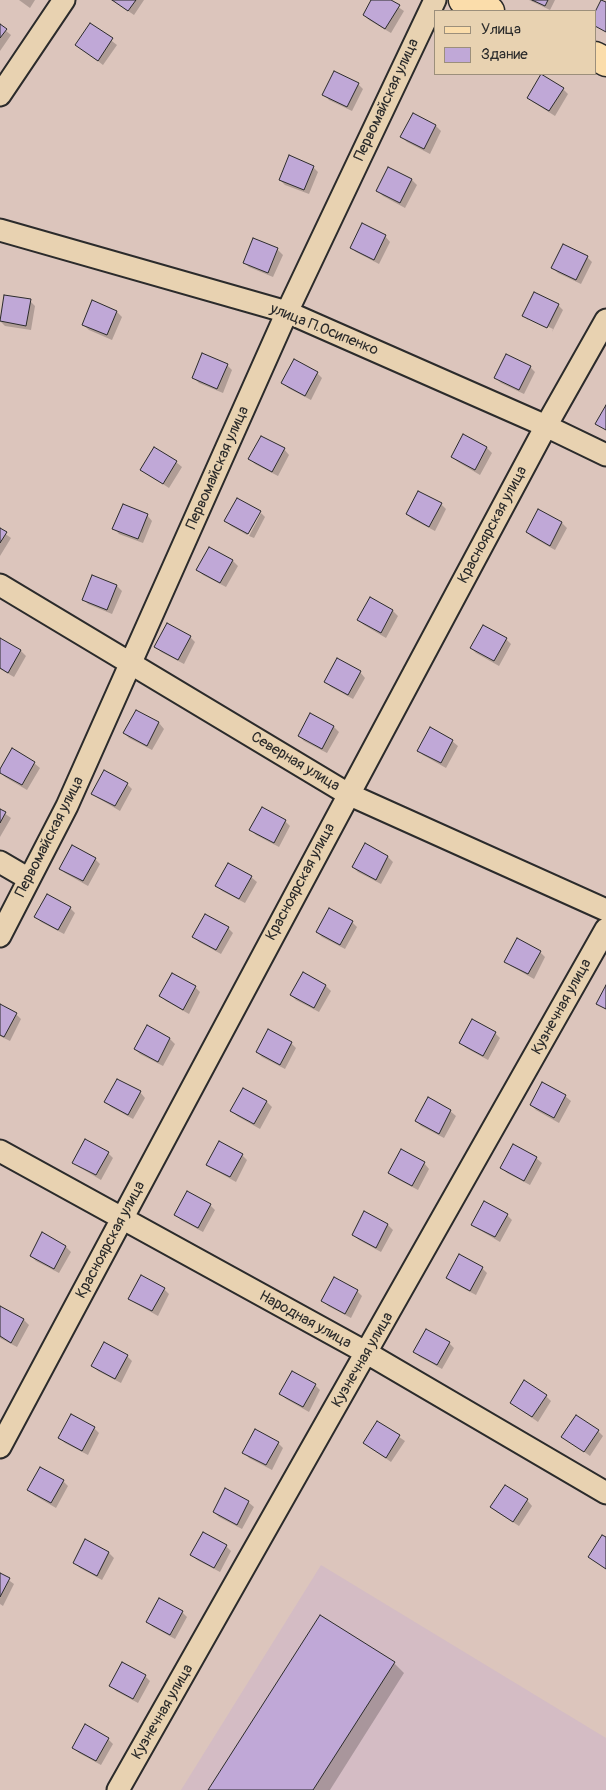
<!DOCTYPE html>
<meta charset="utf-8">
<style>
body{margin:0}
#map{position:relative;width:606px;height:1790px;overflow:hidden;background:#dcc5bc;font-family:Pangolin,sans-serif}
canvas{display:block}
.legend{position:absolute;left:434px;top:10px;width:162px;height:65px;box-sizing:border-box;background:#e8d2b1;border:1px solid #9c8f7b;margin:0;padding:6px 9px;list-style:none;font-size:15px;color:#2b2b2b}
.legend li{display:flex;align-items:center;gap:10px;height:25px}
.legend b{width:25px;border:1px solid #9c8f7b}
</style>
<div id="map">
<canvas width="606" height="1790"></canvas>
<ul class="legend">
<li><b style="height:6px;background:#fbddab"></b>Улица</li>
<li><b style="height:14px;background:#c0a8d7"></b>Здание</li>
</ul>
</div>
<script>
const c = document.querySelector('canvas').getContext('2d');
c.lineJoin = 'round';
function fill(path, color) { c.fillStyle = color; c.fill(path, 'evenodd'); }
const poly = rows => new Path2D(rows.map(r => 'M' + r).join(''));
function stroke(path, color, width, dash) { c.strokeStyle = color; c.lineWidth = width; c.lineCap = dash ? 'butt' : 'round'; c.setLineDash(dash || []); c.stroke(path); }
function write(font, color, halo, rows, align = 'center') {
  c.font = font + ' Pangolin,sans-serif'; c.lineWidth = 4.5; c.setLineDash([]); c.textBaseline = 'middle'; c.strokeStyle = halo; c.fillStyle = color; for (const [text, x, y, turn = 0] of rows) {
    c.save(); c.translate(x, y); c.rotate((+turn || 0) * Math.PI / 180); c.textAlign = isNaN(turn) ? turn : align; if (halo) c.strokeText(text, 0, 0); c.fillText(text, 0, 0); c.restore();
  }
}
fill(poly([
 [321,1565,606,1738,606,1790,181,1790]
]), '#d4bcc4');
fill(poly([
 [19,0,35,0,30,8],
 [112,0,144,0,134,15],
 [373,0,388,0,404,11,391,33,369,20,364,15],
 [529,0,555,0,550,10],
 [91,25,117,45,103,65,77,45],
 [0,26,11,35,0,51],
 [358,84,363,89,352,111,329,100,324,94],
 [563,89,568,94,555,116,533,102,528,97],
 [413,115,436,126,441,131,430,154,407,142,402,137],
 [313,167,318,172,309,194,285,185,280,180],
 [412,180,417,185,405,208,383,196,378,191],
 [385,236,390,242,379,264,356,252,351,247],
 [254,240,277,249,283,255,273,277,249,267,244,262],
 [587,257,592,262,581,284,558,273,553,268],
 [30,301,35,306,31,330,5,326,0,321],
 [558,305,563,310,552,332,528,320,552,332,553,329,528,317,528,320,524,315],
 [117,312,122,317,112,340,89,330,83,325],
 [227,365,232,370,223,393,199,383,194,378],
 [530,367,535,372,524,394,501,383,496,378],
 [317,373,322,378,311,400,288,388,283,383],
 [464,436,487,448,492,453,480,475,458,462,452,457],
 [284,449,289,455,278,476,255,464,250,459],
 [176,462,182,467,169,488,147,474,142,469],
 [419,492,441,504,446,509,435,531,412,519,407,514],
 [539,511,562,523,567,528,555,550,532,537,527,532],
 [259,512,247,535,231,526,226,521],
 [261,513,265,517,254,538,249,536],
 [147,515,152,521,143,543,119,534,114,528],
 [0,530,11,538,0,556],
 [233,561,238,566,226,587,203,575,198,570],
 [93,576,117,586,122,591,112,614,88,604,83,599],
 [370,599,393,611,398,616,386,638,364,625,358,620],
 [190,637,195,642,184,664,161,652,156,647],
 [0,639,21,651,26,656,14,677,0,669],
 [506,639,511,644,499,666,476,653,471,648],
 [360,672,365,678,353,699,331,687,325,682],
 [136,711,159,723,164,729,152,750,129,738,124,733],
 [311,715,334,727,339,732,327,753,304,741,299,736],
 [452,741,458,746,446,768,423,755,418,750],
 [12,750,34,763,40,768,27,790,5,777,0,772],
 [127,784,132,789,120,811,98,798,93,793],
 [0,810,11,818,0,837],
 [285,821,290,826,279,847,256,835,251,830],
 [365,845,388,857,393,862,381,884,358,872,353,867],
 [95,859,100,864,88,886,65,873,60,868],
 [251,877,257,882,245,903,222,891,217,886],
 [70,908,75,913,64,934,41,922,36,917],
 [352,922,357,927,345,949,322,937,317,932],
 [228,928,233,933,221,954,199,942,194,937],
 [540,952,545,957,534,979,511,966,506,961],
 [326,986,331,991,319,1012,296,1000,291,995],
 [195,987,200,992,189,1014,166,1001,161,996],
 [0,1006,16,1014,21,1019,10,1041,0,1036],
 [147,1027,170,1039,175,1044,163,1066,140,1054,135,1049],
 [495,1033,500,1038,488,1060,466,1048,460,1043],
 [291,1043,296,1048,285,1069,262,1057,257,1052],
 [140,1092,145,1098,133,1119,111,1107,105,1102],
 [565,1096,571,1101,559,1123,536,1110,531,1105],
 [428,1099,450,1111,456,1116,444,1138,421,1126,416,1121],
 [267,1102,272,1107,260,1129,237,1116,232,1111],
 [514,1146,536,1158,542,1163,530,1185,507,1173,502,1168],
 [108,1153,113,1158,101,1180,79,1167,74,1162],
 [242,1155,247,1160,236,1182,213,1169,208,1164],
 [424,1163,429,1169,418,1190,395,1178,390,1173],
 [210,1205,215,1210,203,1232,181,1220,176,1215],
 [365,1213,388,1225,393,1230,381,1252,359,1240,353,1235],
 [507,1215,512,1220,500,1242,478,1229,473,1224],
 [66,1247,71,1252,59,1273,36,1261,31,1256],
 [482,1268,487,1273,476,1295,453,1283,448,1278],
 [164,1289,169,1294,158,1316,135,1303,130,1298],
 [357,1291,362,1296,351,1318,328,1306,323,1300],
 [1,1308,24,1320,29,1325,17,1347,0,1338],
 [449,1343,454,1348,442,1369,420,1357,414,1352],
 [105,1344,127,1356,132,1361,121,1383,98,1371,93,1366],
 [315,1385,320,1390,309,1412,286,1399,281,1394],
 [546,1396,551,1401,538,1422,511,1403],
 [377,1422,405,1441,391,1462,364,1443],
 [94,1428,99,1433,88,1455,65,1443,60,1438],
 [598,1431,603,1436,590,1456,563,1437],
 [278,1443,283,1448,272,1470,249,1458,244,1452],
 [63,1481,68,1486,56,1508,34,1495,29,1490],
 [527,1500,532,1506,519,1526,497,1512,492,1507],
 [248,1502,254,1507,242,1529,219,1517,214,1512],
 [86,1541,109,1553,114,1558,102,1580,80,1568,74,1562],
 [226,1546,231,1551,220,1572,197,1560,192,1555],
 [0,1574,14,1584,3,1606,0,1604],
 [182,1612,187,1617,175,1639,153,1627,148,1622],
 [394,1663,404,1673,330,1790,209,1790],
 [145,1676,150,1681,138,1703,116,1691,111,1686],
 [108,1739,113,1744,101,1765,79,1753,74,1748]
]), '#0003');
const building = poly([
 [112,0,136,0,128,11,112,0],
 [371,0,391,0,400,5,385,29,363,15,371,0],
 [532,0,548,0,545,6,532,0],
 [601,0,606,2,606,32,595,26,595,12,601,0],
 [90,23,113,38,98,61,75,45,90,23],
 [0,24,7,29,0,38,0,24],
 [334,71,359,83,347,107,322,95,334,71],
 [541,74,564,88,549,111,527,98,541,74],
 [413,113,436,125,424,149,400,137,413,113],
 [289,155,314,166,304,190,279,180,289,155],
 [388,167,412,179,400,203,376,191,388,167],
 [362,223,386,235,374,260,350,248,362,223],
 [253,238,278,248,268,273,243,263,253,238],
 [563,244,588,256,576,280,551,268,563,244],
 [534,292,559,304,547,328,522,316,534,292],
 [4,295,31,299,26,326,0,321,4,295],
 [92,300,117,311,107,335,82,325,92,300],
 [202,353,228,364,217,389,192,378,202,353],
 [506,354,531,366,519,390,494,378,506,354],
 [294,359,318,372,305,396,281,383,294,359],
 [606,405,606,430,595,424,606,405],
 [463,434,487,447,475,470,451,457,463,434],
 [261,436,285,448,272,472,248,459,261,436],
 [154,447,177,461,163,484,140,470,154,447],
 [418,491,442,503,429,527,406,514,418,491],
 [237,498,261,511,248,534,224,521,237,498],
 [123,504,148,514,138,539,112,529,123,504],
 [538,509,562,522,550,546,526,532,538,509],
 [0,528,7,532,0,543,0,528],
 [209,547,233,560,220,583,196,570,209,547],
 [92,575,117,585,107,610,82,600,92,575],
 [370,597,393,610,381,633,357,620,370,597],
 [167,623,191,636,178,660,154,647,167,623],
 [483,625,507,638,494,661,470,648,483,625],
 [0,638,21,650,8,673,0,668,0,638],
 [337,658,361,671,348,695,324,682,337,658],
 [136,710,159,722,147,746,123,733,136,710],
 [310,713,334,726,322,749,298,736,310,713],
 [430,727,453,740,441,763,417,751,430,727],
 [12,748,35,762,22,785,0,773,0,769,12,748],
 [104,770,128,783,115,806,91,794,104,770],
 [262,807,286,820,274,843,249,830,262,807],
 [0,809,6,812,0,823,0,809],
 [365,843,388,856,376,880,352,867,365,843],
 [72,845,96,858,83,881,59,869,72,845],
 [228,863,252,876,239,899,215,886,228,863],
 [47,894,71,907,58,930,34,917,47,894],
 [329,908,353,921,340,945,316,932,329,908],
 [205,914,229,927,216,950,192,937,205,914],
 [517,938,541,951,528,974,504,962,517,938],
 [303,972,326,985,314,1008,290,995,303,972],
 [172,973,196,986,183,1010,159,996,172,973],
 [606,985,606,1009,596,1004,606,985],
 [0,1004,17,1013,4,1037,0,1035,0,1004],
 [472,1019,496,1032,483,1056,459,1043,472,1019],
 [147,1025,170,1038,158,1062,134,1049,147,1025],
 [268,1029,292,1042,280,1065,256,1052,268,1029],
 [117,1079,141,1091,128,1115,104,1102,117,1079],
 [542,1082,566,1095,554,1118,530,1105,542,1082],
 [243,1088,267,1101,254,1124,230,1111,243,1088],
 [428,1097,451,1110,439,1134,415,1121,428,1097],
 [85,1139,109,1152,96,1175,72,1163,85,1139],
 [219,1141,243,1154,230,1177,206,1165,219,1141],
 [513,1144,537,1157,524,1181,500,1168,513,1144],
 [401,1149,425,1162,412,1186,388,1173,401,1149],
 [187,1191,211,1204,198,1228,174,1215,187,1191],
 [484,1201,508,1214,495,1237,471,1225,484,1201],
 [364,1211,388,1224,376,1248,352,1235,364,1211],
 [42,1232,66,1246,54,1269,30,1256,42,1232],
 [459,1254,483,1267,470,1291,446,1278,459,1254],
 [141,1275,165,1288,152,1311,128,1299,141,1275],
 [334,1277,358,1290,345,1314,321,1301,334,1277],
 [0,1306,24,1319,11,1343,0,1336,0,1306],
 [426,1329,450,1342,437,1365,413,1352,426,1329],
 [104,1342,128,1355,115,1379,91,1366,104,1342],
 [292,1371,316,1384,303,1407,279,1394,292,1371],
 [524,1380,547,1395,532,1417,510,1403,524,1380],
 [71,1414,95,1427,82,1451,58,1438,71,1414],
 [576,1415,599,1430,584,1452,561,1437,576,1415],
 [377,1421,400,1435,386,1458,363,1443,377,1421],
 [255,1429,279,1442,266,1465,242,1453,255,1429],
 [40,1467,64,1480,51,1503,27,1490,40,1467],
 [505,1485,528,1499,513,1522,490,1507,505,1485],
 [225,1488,249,1501,237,1525,213,1512,225,1488],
 [203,1532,227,1545,214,1568,190,1555,203,1532],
 [602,1535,606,1537,606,1569,588,1557,602,1535],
 [85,1539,109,1552,97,1576,73,1563,85,1539],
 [0,1573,10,1578,0,1597,0,1573],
 [159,1598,183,1611,170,1635,146,1622,159,1598],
 [320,1615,395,1662,313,1790,208,1790,320,1615],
 [122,1662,146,1675,133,1699,109,1686,122,1662],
 [85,1724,109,1738,96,1761,72,1748,85,1724]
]);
fill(building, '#c0a8d7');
stroke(building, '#2b2b2b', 1);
const minor = poly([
 [0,95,64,0],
 [0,230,287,312,546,426,606,455],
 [0,585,348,794,606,910],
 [0,862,29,879],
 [0,936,67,806,287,312,435,0],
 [0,1151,367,1353,606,1493],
 [0,1447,546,426,606,320],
 [118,1790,606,929]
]);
const primary = poly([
 [463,0,490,11],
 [595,56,606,62]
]);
stroke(minor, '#2b2b2b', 25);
stroke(primary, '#2b2b2b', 31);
stroke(minor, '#e8d2b1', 21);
stroke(primary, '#fbddab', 28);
write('15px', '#2b2b2b', '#e8d2b1', [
 ["Первомайская улица",387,100,-65],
 ["улица П.Осипенко",324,330,22],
 ["Первомайская улица",218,468,-66],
 ["Красноярская улица",493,525,-62],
 ["Северная улица",295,762,31],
 ["Первомайская улица",50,837,-63],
 ["Красноярская улица",301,882,-62],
 ["Кузнечная улица",562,1007,-61],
 ["Красноярская улица",111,1240,-62],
 ["Народная улица",305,1320,29],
 ["Кузнечная улица",363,1360,-60],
 ["Кузнечная улица",163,1712,-60]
]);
</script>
